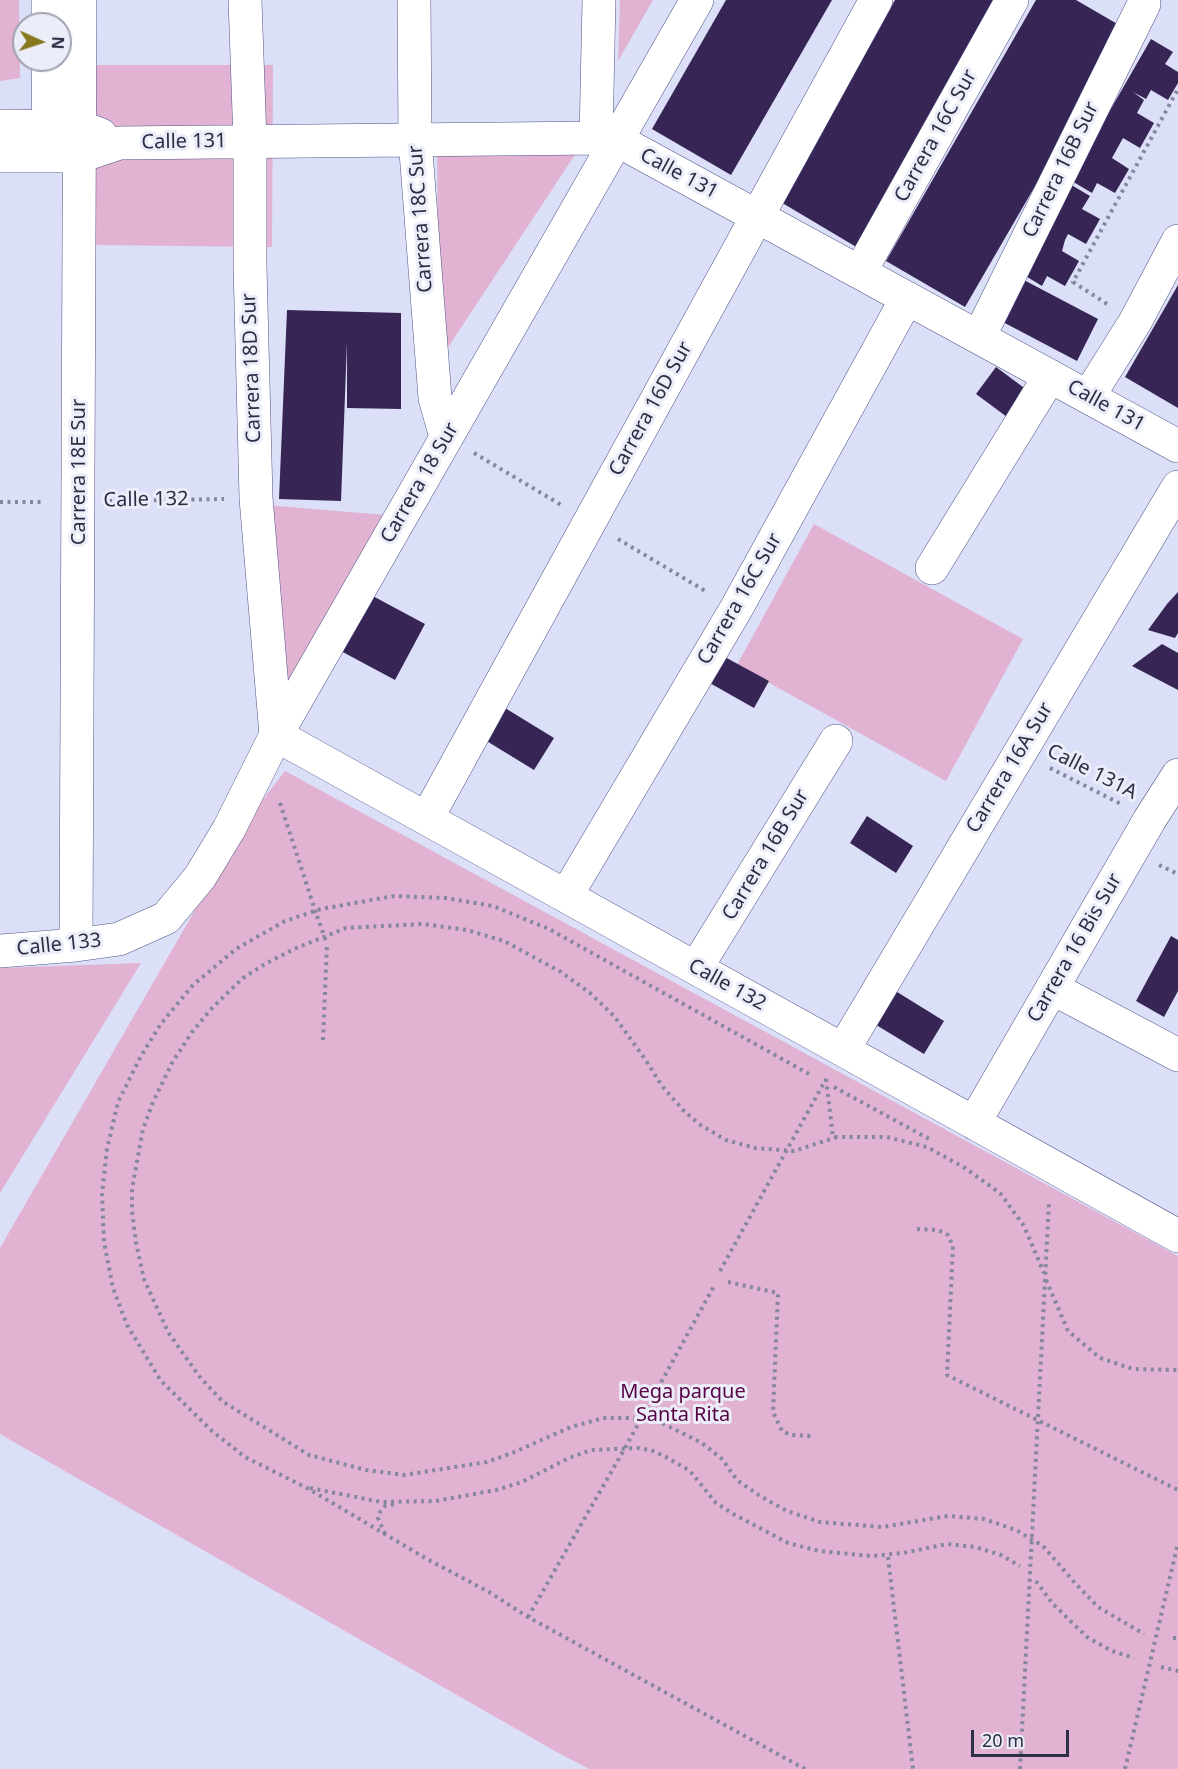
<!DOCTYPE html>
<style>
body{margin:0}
#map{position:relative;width:1178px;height:1769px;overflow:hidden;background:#dbdff7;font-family:"Noto Sans",sans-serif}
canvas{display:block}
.north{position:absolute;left:12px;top:12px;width:60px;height:60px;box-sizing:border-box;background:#ebedf9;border:2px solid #9fa1b1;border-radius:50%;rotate:93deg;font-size:16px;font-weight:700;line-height:24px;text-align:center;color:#2c2e46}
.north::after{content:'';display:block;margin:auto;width:21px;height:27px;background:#87781d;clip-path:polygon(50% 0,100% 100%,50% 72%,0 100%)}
.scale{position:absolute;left:971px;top:1730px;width:98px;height:27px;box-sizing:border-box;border:3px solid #2c2e46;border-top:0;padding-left:8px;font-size:18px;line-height:21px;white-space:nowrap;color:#2c2e46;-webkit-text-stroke:4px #ebedf9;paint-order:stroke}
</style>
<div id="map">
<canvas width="1178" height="1769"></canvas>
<div class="north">N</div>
<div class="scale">20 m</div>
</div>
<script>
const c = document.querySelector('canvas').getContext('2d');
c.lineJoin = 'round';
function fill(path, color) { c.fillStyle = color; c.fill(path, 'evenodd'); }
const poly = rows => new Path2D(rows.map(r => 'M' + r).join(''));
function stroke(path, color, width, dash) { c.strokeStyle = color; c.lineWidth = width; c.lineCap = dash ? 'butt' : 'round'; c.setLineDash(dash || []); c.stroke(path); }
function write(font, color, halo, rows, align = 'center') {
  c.font = font + ' "Noto Sans",sans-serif'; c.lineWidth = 6; c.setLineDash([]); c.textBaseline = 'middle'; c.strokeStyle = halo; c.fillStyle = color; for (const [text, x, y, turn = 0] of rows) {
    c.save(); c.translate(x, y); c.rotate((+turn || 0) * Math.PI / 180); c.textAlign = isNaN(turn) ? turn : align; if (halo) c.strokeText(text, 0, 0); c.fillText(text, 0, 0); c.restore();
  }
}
fill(poly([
 [0,0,19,0,20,78,0,81],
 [620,0,653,0,618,61],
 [88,65,273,65,272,247,94,245],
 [437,146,580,147,439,361],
 [266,505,397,516,284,713],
 [814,524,1023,639,946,781,737,665],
 [285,771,1178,1256,1178,1769,589,1769,555,1751,0,1434,0,1248,247,820],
 [141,963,0,1193,0,968]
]), '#e1b2d1');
fill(poly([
 [726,0,832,0,731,175,652,129],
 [895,0,1001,0,858,248,779,201],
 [1036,0,1076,0,1126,29,965,307,886,261],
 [1151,39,1173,52,1165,64,1178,72,1178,83,1168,100,1151,90,1146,99,1133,92,1144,100,1137,113,1154,123,1140,148,1123,138,1112,158,1129,169,1115,193,1097,183,1092,193,1070,180],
 [1068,183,1090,196,1082,209,1100,219,1086,244,1068,234,1065,240,1062,251,1079,261,1065,286,1047,276,1042,286,1019,272],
 [1022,279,1098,319,1077,361,1001,321],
 [1178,285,1178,408,1125,377],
 [287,310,401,313,401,409,347,408,347,342,341,501,279,499],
 [996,367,1027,390,1007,417,976,394],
 [1178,592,1178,633,1175,638,1148,630,1167,604],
 [369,594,425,624,395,680,339,650],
 [1162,644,1178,653,1178,690,1132,666],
 [723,656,769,681,754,708,708,682],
 [505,708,554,738,534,770,485,740],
 [867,816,913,846,896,873,850,843],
 [1171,936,1178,940,1178,991,1164,1017,1136,1001],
 [889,987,944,1021,924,1054,868,1020]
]), '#372555');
const minor = poly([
 [48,0,48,24],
 [245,0,250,141,250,266,256,498,276,735],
 [414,0,415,139,435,398,446,437],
 [48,60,49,148],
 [0,126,80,127,101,135],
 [596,138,599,0],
 [0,156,80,156,119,143,596,138,617,140,1178,446],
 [860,272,1012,0],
 [979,337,1144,4],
 [1088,397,1135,322,1178,241],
 [932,568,1050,376],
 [276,735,1178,1236],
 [427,818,876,0],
 [566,896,736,609,907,298],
 [76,945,80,0],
 [0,951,76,945,119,939,166,918,200,877,229,829,276,735,697,0],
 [696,968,836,741],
 [1052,988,1178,1055],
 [843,1050,1178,487],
 [974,1123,1150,819,1178,775]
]);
stroke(minor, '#505488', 34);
stroke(poly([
 [1107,304,1073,282,1178,89],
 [474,453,563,506],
 [109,501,224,499],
 [0,502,44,502],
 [618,539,707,592],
 [1050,768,1121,804],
 [280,803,317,916],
 [1159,865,1178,874],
 [323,1040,327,944],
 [826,1079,833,1137,887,1137,927,1147,965,1168,1000,1193,1024,1226,1044,1273],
 [834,1087,931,1140],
 [837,1137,794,1151,755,1148,726,1140,699,1124,683,1110,662,1086,645,1059,614,1016,590,993,561,972,504,941,467,930,423,924,346,928,294,949,265,964,243,978,212,1008,192,1032,172,1063,153,1102,143,1129,132,1189,132,1211,136,1243,144,1279,168,1332,199,1376,222,1401,309,1455,366,1470,404,1475,487,1462,512,1453,571,1427,603,1418,628,1418,656,1420,702,1443,722,1459,737,1480,760,1496,787,1511,820,1522,882,1527,948,1516,984,1519,1016,1530,1043,1546,1075,1583,1098,1607,1144,1634],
 [917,1229,938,1230,948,1235,953,1246,947,1375,1178,1490],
 [720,1271,826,1079],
 [1046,1280,1068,1331,1100,1358,1133,1369,1178,1370],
 [728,1282,778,1293,773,1412,782,1431,791,1435,811,1436],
 [310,1488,381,1502,436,1501,496,1490,522,1482,569,1458,591,1450,637,1448,651,1450,668,1458,690,1471,716,1503,735,1515,788,1543,819,1551,871,1556,903,1553,947,1544,975,1547,1001,1555,1020,1566],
 [385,1534,378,1518,380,1512,385,1506,394,1504],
 [888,1557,913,1769],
 [1036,1581,1052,1603,1087,1637,1112,1651,1134,1658],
 [528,1617,625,1448,714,1286],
 [1173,1638,1178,1638],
 [1161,1667,1178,1671],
 [805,1769,528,1617,489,1592,427,1559,307,1488,245,1457,212,1431,161,1381,127,1325,113,1288,104,1242,102,1194,107,1149,118,1102,141,1056,160,1025,193,985,236,949,285,921,321,909,394,896,446,898,493,906,549,929,809,1074],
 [1020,1769,1049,1202],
 [1125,1769,1178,1543]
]), '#84879f', 4, [3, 4.5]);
stroke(minor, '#fff', 33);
stroke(poly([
 [317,916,327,944]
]), '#84879f', 4, [3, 4.5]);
write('20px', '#2c2e46', '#ebedf9', [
 ["Carrera 16C Sur",936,136,-61],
 ["Calle 131",184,142,-1],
 ["Carrera 16B Sur",1061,170,-64],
 ["Calle 131",679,174,28],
 ["Carrera 18C Sur",421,219,-94],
 ["Carrera 18D Sur",252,368,-92],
 ["Calle 131",1106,406,29],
 ["Carrera 16D Sur",651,409,-61],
 ["Carrera 18E Sur",79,472,-90],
 ["Carrera 18 Sur",420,483,-60],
 ["Calle 132",146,500,-1],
 ["Carrera 16C Sur",740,599,-60],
 ["Carrera 16A Sur",1010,768,-59],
 ["Calle 131A",1092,772,27],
 ["Carrera 16B Sur",766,855,-59],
 ["Calle 133",59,945,-6],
 ["Carrera 16 Bis Sur",1075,948,-60],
 ["Calle 132",727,985,29]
]);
write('20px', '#570245', '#ebedf9', [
 ["Mega parque",683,1392],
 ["Santa Rita",683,1415]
]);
</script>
